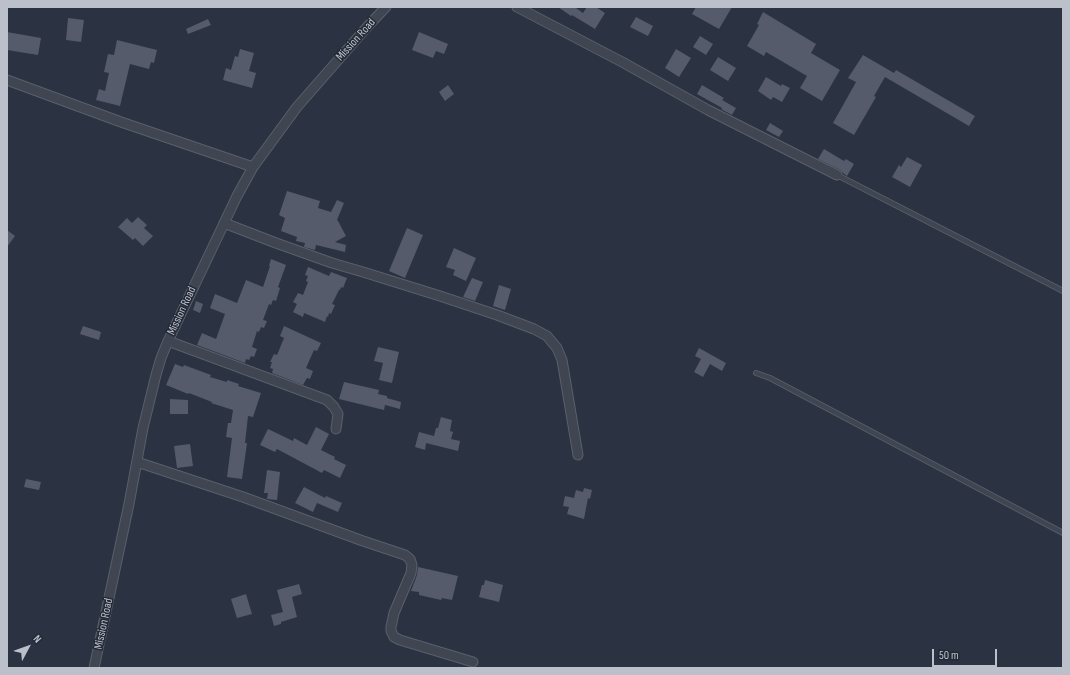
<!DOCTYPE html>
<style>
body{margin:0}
#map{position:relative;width:1070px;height:675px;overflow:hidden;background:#2b3241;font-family:"Sofia Sans Condensed",sans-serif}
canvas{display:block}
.frame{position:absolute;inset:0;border:8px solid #bcc0cb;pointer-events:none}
.north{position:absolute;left:8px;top:627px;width:40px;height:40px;-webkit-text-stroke:3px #232a36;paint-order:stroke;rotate:49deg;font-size:11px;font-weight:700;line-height:16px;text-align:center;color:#bcc0cb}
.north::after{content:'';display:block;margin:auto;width:14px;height:18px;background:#bcc0cb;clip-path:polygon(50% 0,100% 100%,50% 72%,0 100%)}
.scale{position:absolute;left:932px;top:649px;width:65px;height:18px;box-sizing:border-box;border:2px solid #bcc0cb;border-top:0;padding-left:5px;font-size:12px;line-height:14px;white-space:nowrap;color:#bcc0cb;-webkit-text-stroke:3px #232a36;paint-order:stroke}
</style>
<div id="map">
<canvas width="1070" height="675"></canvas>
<div class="frame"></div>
<div class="north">N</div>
<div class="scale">50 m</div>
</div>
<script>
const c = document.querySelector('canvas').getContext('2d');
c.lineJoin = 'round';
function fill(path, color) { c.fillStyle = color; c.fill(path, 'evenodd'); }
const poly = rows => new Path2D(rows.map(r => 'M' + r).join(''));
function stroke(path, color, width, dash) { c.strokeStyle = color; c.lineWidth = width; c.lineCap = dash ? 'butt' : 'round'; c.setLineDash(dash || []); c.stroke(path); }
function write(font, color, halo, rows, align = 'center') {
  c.font = font + ' "Sofia Sans Condensed",sans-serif'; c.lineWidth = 3; c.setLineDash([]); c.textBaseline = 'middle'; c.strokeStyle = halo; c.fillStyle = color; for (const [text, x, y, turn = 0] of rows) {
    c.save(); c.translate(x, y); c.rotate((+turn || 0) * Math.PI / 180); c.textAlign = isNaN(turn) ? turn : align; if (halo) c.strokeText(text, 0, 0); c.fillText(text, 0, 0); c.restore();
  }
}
fill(poly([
 [558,7,577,7,576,8,583,13,587,7,596,7,605,13,595,29,572,15,571,16],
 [696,7,732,7,719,29,692,14],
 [763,12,816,44,811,53,840,70,822,101,800,88,807,76,766,52,764,56,747,46,759,25,757,24],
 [636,17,653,26,648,36,630,27],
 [68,18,84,20,81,42,66,40],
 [208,19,211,25,188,34,186,29],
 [7,32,41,38,38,55,7,50],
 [419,32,448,44,444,54,436,51,433,58,412,50],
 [700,36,713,44,706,55,693,47],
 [117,40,157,50,154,63,151,62,149,69,130,64,120,106,96,100,99,89,105,91,109,73,104,72,108,54,114,55],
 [240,49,254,53,249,71,256,73,252,88,223,80,226,68,231,70,235,56,238,57],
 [676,49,691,58,679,77,665,68],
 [863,55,894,73,896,70,975,116,969,126,885,77,874,96,876,97,854,135,833,123,856,82,848,78],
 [718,57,736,68,728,81,710,70],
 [766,77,781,86,782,84,790,88,782,102,773,97,771,100,758,91],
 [448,85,454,94,445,101,439,92],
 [702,85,724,98,722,100,736,108,732,115,721,109,722,108,697,94],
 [770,123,783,131,779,137,766,130],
 [824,149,844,161,846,159,854,164,847,176,843,173,840,170,818,159],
 [907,157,922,165,910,187,892,177,899,165,901,167],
 [287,191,320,201,318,208,331,212,337,200,344,203,337,220,338,221,346,236,335,242,346,245,345,252,316,245,315,250,304,247,305,243,296,241,297,237,281,231,285,218,279,215],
 [138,217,147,225,144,228,153,236,143,246,135,238,133,240,118,227,127,218,132,223],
 [407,228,423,235,405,278,389,271],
 [7,230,15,236,7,247],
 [454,248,476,258,466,281,453,275,455,270,446,267],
 [271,259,286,265,278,287,280,288,276,301,273,300,271,305,269,304,263,320,267,321,264,328,261,327,259,332,257,331,252,347,257,349,254,357,251,356,249,360,246,359,245,363,197,345,202,333,216,339,225,314,210,308,215,294,237,303,246,280,263,287,270,266,269,266],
 [308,267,329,276,331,272,347,278,343,288,341,287,340,290,339,290,332,304,335,305,331,314,329,313,328,317,327,316,325,322,304,313,303,317,293,312,297,304,293,302,298,293,303,295,308,282,306,281,308,276,305,275],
 [472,278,483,282,475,301,463,297],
 [499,285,511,289,505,310,493,306],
 [196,301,203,304,200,313,193,310],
 [83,326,101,332,99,340,80,334],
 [284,326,321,343,317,351,314,350,306,368,313,371,310,379,307,378,303,385,272,373,273,369,270,368,272,362,270,362,274,354,277,355,284,338,280,336],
 [378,347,399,352,392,383,379,380,383,363,374,361],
 [699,348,726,363,722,371,710,364,703,377,694,372,701,359,695,356],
 [175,364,183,367,184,365,211,375,210,377,227,382,227,380,239,384,238,386,261,393,253,417,248,416,245,443,247,443,242,479,227,477,232,438,226,437,228,423,231,423,233,410,211,403,212,402,189,393,188,394,166,385],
 [344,382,379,390,378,394,387,396,387,398,401,402,400,409,385,405,384,410,339,399],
 [170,399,188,400,188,414,170,414],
 [441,417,452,420,450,431,453,432,451,439,460,441,458,451,426,443,425,450,415,447,419,432,434,436,436,428,438,428],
 [316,427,329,434,321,450,335,457,334,459,346,465,340,478,324,470,322,473,277,449,275,452,260,445,268,429,293,441,294,438,307,445],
 [190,444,193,466,177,468,174,446],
 [267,470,280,472,277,500,267,499,268,493,264,493],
 [26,479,41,482,39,490,24,487],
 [304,487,325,498,326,496,342,503,338,512,317,503,313,512,295,503],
 [584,488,592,490,590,499,588,498,584,519,567,514,569,507,563,506,565,496,574,498,576,490,583,492],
 [418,567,458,576,452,600,442,598,441,600,419,595,419,592,411,591,417,575],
 [485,580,503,585,499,602,479,597,482,585,484,585],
 [299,584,302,594,292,597,297,617,281,622,281,624,274,626,271,615,283,612,277,590],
 [246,594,252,614,237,618,231,599]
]), '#555b6b');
const service = poly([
 [837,175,1063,291],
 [756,373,770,378,1063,533]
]);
const minor = poly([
 [517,7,624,63,708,110,837,175],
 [7,80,121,122,253,167],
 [224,223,276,243,332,263,363,272,440,296,497,315,534,329,547,336,557,348,562,360,578,455],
 [168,341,327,400,334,407,338,414,336,429],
 [137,462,243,497,363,541,405,555,410,559,412,565,411,573,394,613,391,627,391,631,394,637,400,640,473,662],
 [94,668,129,504,143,428,156,375,161,358,168,341,237,196,253,167,297,107,367,27,386,7]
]);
stroke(service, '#5a606b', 6);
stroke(minor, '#5a606b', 11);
stroke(service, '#3f4551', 4.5);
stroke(minor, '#3f4551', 9);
write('12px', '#bcc0cb', '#232a36', [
 ["Mission Road",356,40,-48],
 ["Mission Road",182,311,-65],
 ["Mission Road",104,624,-78]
]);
</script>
